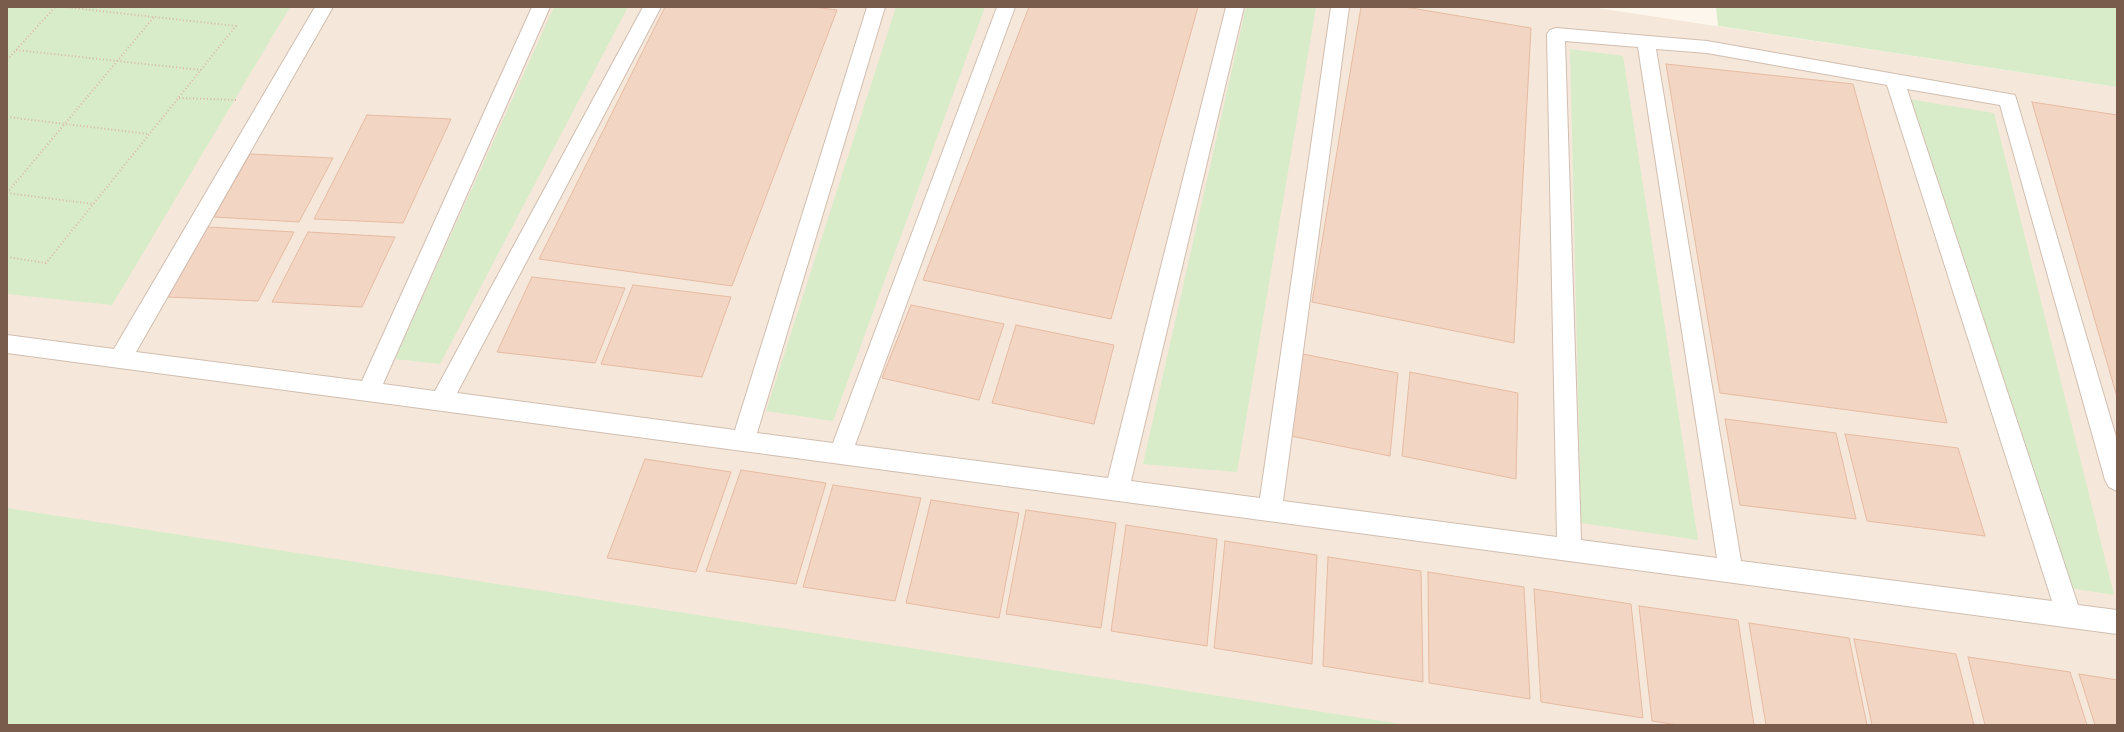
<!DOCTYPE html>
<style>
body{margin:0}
#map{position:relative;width:2124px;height:732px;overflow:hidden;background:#fdf6ec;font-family:"Sofia Sans Condensed",sans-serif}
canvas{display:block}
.frame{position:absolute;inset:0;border:8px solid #7a5c4d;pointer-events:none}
</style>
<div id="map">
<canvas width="2124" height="732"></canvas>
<div class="frame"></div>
</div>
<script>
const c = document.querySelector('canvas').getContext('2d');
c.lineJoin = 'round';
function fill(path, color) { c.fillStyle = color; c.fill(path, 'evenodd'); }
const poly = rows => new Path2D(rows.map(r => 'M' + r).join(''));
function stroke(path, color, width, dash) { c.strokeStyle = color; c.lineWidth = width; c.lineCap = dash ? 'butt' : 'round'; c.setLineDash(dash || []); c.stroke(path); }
fill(poly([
 [7,7,1591,7,2117,87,2117,725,7,725]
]), '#f5e8da');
fill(poly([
 [7,7,290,7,112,305,7,294],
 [554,7,628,7,440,364,395,359],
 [896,7,985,7,833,421,766,411],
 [1246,7,1316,7,1237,472,1143,464],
 [1716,7,2117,7,2117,87,1718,26],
 [1570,49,1623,56,1698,540,1581,523],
 [1908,99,1994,113,2114,595,2069,588],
 [7,508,1407,725,7,725]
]), '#d8ecc9');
const building = poly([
 [665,7,813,7,837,10,732,286,539,259,665,7],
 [1029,7,1198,7,1111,319,923,280,1029,7],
 [1361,7,1405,7,1531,28,1514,343,1312,302,1361,7],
 [1666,64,1853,84,1947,423,1720,393,1666,64],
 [2032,102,2117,115,2117,397,2032,102],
 [367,115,451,119,403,223,314,219,367,115],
 [250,154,333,158,299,222,214,217,250,154],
 [208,227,294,232,258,301,168,297,208,227],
 [308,232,395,237,362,307,272,302,308,232],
 [532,277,625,288,595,363,497,352,532,277],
 [633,285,731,297,702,377,601,364,633,285],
 [911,305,1004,324,979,400,882,378,911,305],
 [1016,325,1114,345,1094,424,992,403,1016,325],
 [1303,354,1398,373,1390,456,1291,436,1303,354],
 [1410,372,1518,393,1516,479,1402,456,1410,372],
 [1725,419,1836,433,1856,519,1740,505,1725,419],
 [1845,434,1958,448,1985,536,1867,521,1845,434],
 [645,459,731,472,696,572,607,558,645,459],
 [741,470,826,483,796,584,706,571,741,470],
 [833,485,921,498,895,601,803,587,833,485],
 [931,500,1019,513,999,618,906,603,931,500],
 [1026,510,1116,523,1101,628,1006,614,1026,510],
 [1126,525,1217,539,1207,646,1111,631,1126,525],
 [1225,541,1317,555,1312,664,1214,648,1225,541],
 [1328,557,1421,571,1423,682,1323,666,1328,557],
 [1428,572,1524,587,1530,699,1429,683,1428,572],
 [1534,589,1631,604,1643,718,1541,702,1534,589],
 [1639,606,1738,620,1754,725,1678,725,1652,721,1639,606],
 [1749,623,1849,638,1867,725,1766,725,1749,623],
 [1854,639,1956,654,1974,725,1872,725,1854,639],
 [1968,657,2070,672,2087,725,1985,725,1968,657],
 [2079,674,2117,680,2117,725,2095,725,2079,674]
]);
fill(building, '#f3d5c3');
stroke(building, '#e6bba3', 1);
const minor = poly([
 [315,7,333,7,136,352,362,381,532,7,550,7,383,384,435,391,643,7,661,7,457,393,735,430,867,7,885,7,757,433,833,443,997,7,1015,7,855,445,1108,478,1226,7,1244,7,1131,481,1260,498,1331,7,1349,7,1283,501,1557,537,1547,34,1550,30,1556,28,1707,41,2015,95,2117,440,2117,491,2109,487,2105,480,2000,105,1907,89,2078,605,2117,610,2117,634,7,353,7,335,114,349,315,7],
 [1565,41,1638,47,1717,558,1581,540,1565,41],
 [1656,49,1707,53,1887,85,2052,601,1741,561,1656,49]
]);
stroke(minor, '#d1beb0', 2);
stroke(poly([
 [16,50,201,70],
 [7,60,55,7],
 [179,98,236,100],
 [7,117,149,134],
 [7,193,154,17],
 [7,193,93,204],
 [7,257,46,263,236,26,64,7]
]), '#d9b8a5', 2, [1, 2.5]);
fill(minor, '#fff');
</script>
